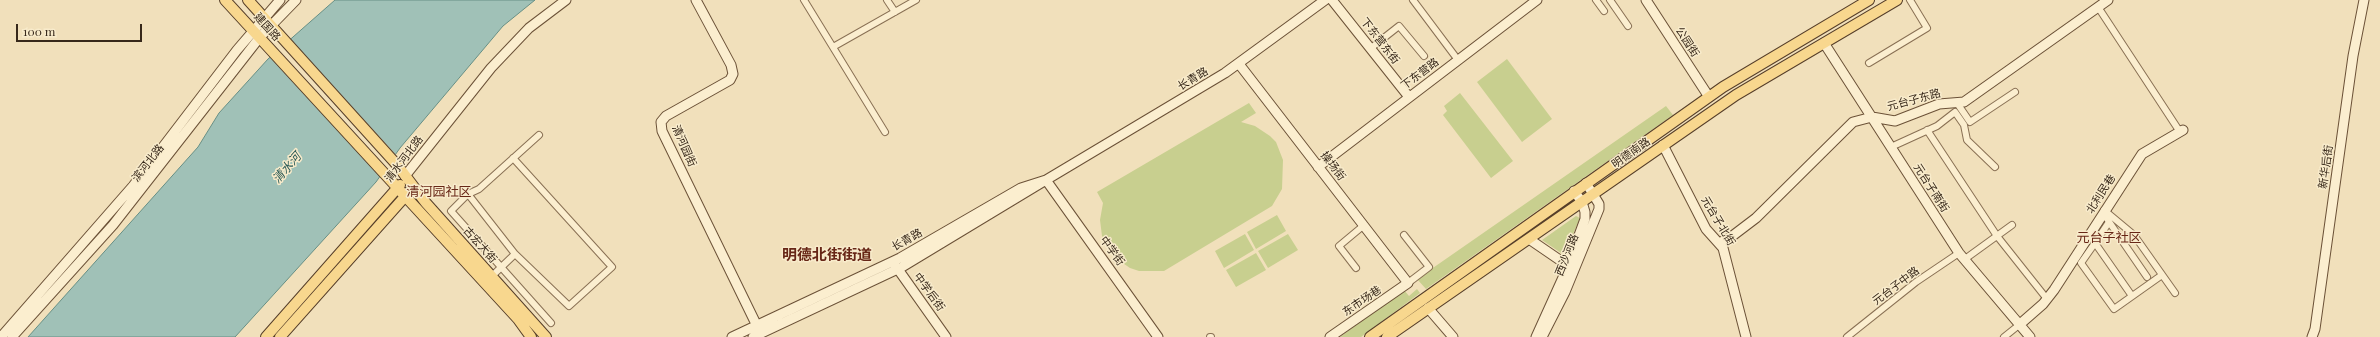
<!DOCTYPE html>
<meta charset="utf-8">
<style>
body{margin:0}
#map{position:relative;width:2380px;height:337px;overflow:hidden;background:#f1e0bb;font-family:"Playfair Display",serif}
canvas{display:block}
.scale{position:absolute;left:16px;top:24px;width:126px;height:18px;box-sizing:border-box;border:2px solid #37281a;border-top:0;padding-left:5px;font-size:12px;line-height:14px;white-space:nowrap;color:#37281a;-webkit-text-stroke:3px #f8ebcb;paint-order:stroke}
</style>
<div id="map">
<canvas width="2380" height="337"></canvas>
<div class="scale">100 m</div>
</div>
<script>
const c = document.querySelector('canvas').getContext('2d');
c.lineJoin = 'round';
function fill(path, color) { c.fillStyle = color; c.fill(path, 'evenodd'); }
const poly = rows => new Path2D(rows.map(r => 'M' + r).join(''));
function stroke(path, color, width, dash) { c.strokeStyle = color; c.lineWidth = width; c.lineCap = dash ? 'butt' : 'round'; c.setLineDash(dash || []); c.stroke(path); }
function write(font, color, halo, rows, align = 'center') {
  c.font = font + ' "Playfair Display","Noto Sans SC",serif'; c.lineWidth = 3; c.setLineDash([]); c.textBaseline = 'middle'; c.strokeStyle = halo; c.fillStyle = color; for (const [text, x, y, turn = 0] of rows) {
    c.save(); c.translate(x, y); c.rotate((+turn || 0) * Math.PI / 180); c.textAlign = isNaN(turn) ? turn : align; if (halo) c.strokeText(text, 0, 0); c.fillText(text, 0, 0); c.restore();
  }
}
fill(poly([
 [1507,59,1552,119,1522,142,1477,82],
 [1460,93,1513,161,1491,178,1443,115,1447,111,1444,106],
 [1249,103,1256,113,1241,122,1255,126,1270,136,1276,142,1283,160,1282,189,1272,206,1164,271,1139,271,1130,268,1114,257,1102,236,1100,220,1103,203,1097,192],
 [1666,106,1673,115,1426,289,1417,279],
 [1277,215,1286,231,1256,249,1247,232],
 [1576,216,1580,218,1564,255,1542,240],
 [1245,234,1254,250,1224,268,1215,251],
 [1288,234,1298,250,1268,268,1258,251],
 [1256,253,1266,270,1236,287,1226,270],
 [1417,289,1420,293,1361,337,1340,337,1404,290,1409,296]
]), '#c8cf8f');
const water = poly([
 [335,0,535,0,503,26,400,148,376,182,235,337,28,337,198,147,219,113,268,59,335,0]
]);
fill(water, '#a0c1b7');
stroke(water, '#678f85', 1);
fill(poly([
 [289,38,397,156,382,177,271,55]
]), '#f1e0bb');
const street = poly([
 [804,0,885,132],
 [887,0,895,12],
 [1413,0,1458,60],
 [1596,0,1604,11],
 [1610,0,1628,26],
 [2098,7,2180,132],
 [833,47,916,0],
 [1371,48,1399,26,1424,56],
 [1869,63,1927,28,1910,0],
 [1957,103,1970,122,2015,92],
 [1927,130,1997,236,2047,299],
 [1891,147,1937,126,1955,112,1964,125,1967,140,1995,167],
 [513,158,612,267,569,306,515,254,468,194,451,211,551,323],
 [466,195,479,189,539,135],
 [2104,210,2134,235,2175,293],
 [2103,213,2147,277],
 [2109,222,2095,243,2132,296],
 [1404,235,1429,267,1408,283],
 [2095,243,2081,263,2114,309,2162,275],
 [1965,259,2012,225],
 [1356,268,1339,246,1363,226],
 [492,276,515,254],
 [1210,337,1211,337],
 [1847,337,1916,282,1959,253],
 [2004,337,2019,325]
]);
const secondary = poly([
 [696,0,731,65,733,74,730,80,666,116,661,122,662,131,758,328],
 [1332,0,1409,97],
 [1646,0,1709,97],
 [1824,43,1959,253,2030,337],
 [1239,64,1408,283,1330,337],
 [1663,145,1706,229,1723,248,1746,337],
 [1318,167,1537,0],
 [405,176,491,68,529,28,566,0],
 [1529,239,1567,265],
 [1719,243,1731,237,1756,218,1853,122,1872,117,1895,121,1939,104,1964,102,2108,0],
 [895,265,946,337],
 [1428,308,1453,337],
 [2019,325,2043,304,2054,290,2142,154,2183,130],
 [1,337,133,186,237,50,280,0],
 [12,337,113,225,260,37,296,0],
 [732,337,900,258,1021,188,1046,180,1225,73,1325,0],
 [753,337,902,267,1046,180,1158,337],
 [1536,337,1565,273,1585,219,1585,212,1582,202,1574,191],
 [1542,337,1565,292,1599,209,1599,204,1586,183],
 [2312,337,2315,329,2353,56,2364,0]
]);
const primary = poly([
 [225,0,518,319,531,337],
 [248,0,398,166,426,203,546,337],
 [266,337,400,185],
 [280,337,409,192],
 [1370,337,1723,87,1869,0],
 [1387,337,1736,95,1897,0]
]);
stroke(street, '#897054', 8);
stroke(secondary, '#6b5137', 11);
stroke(primary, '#563e29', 12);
stroke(street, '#fbeecf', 6);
stroke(secondary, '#fbeecf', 9);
stroke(primary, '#f8d78e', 10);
write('11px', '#37281a', '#f8ebcb', [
 ["建国路",267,27,48],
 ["下东营东街",1380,41,52],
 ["公园街",1687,42,57],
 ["下东营路",1420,74,-37],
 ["长青路",1193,79,-31],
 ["元台子东路",1914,100,-15],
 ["清河园街",684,146,66],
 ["明德南路",1631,153,-35],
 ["清水河北路",404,159,-53],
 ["滨河北路",148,163,-52],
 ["操场街",1333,166,53],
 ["新华后街",2326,167,-82],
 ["元台子南街",1931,188,57],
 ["北利民巷",2101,194,-57],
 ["元台子北街",1718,221,59],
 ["长青路",907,240,-29],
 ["古宏大街",480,245,48],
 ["中学街",1112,251,54],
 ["西沙河路",1567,255,-68],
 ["元台子中路",1896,286,-37],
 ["中学后街",929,292,54],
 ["东市场巷",1362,301,-34]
]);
write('italic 12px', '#285855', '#f8ebcb', [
 ["清水河",287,168,-49]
]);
write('13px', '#672616', '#f8ebcb', [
 ["清河园社区",439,192],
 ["元台子社区",2109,238]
]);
write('bold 15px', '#672616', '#f8ebcb', [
 ["明德北街街道",827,255]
]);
</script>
